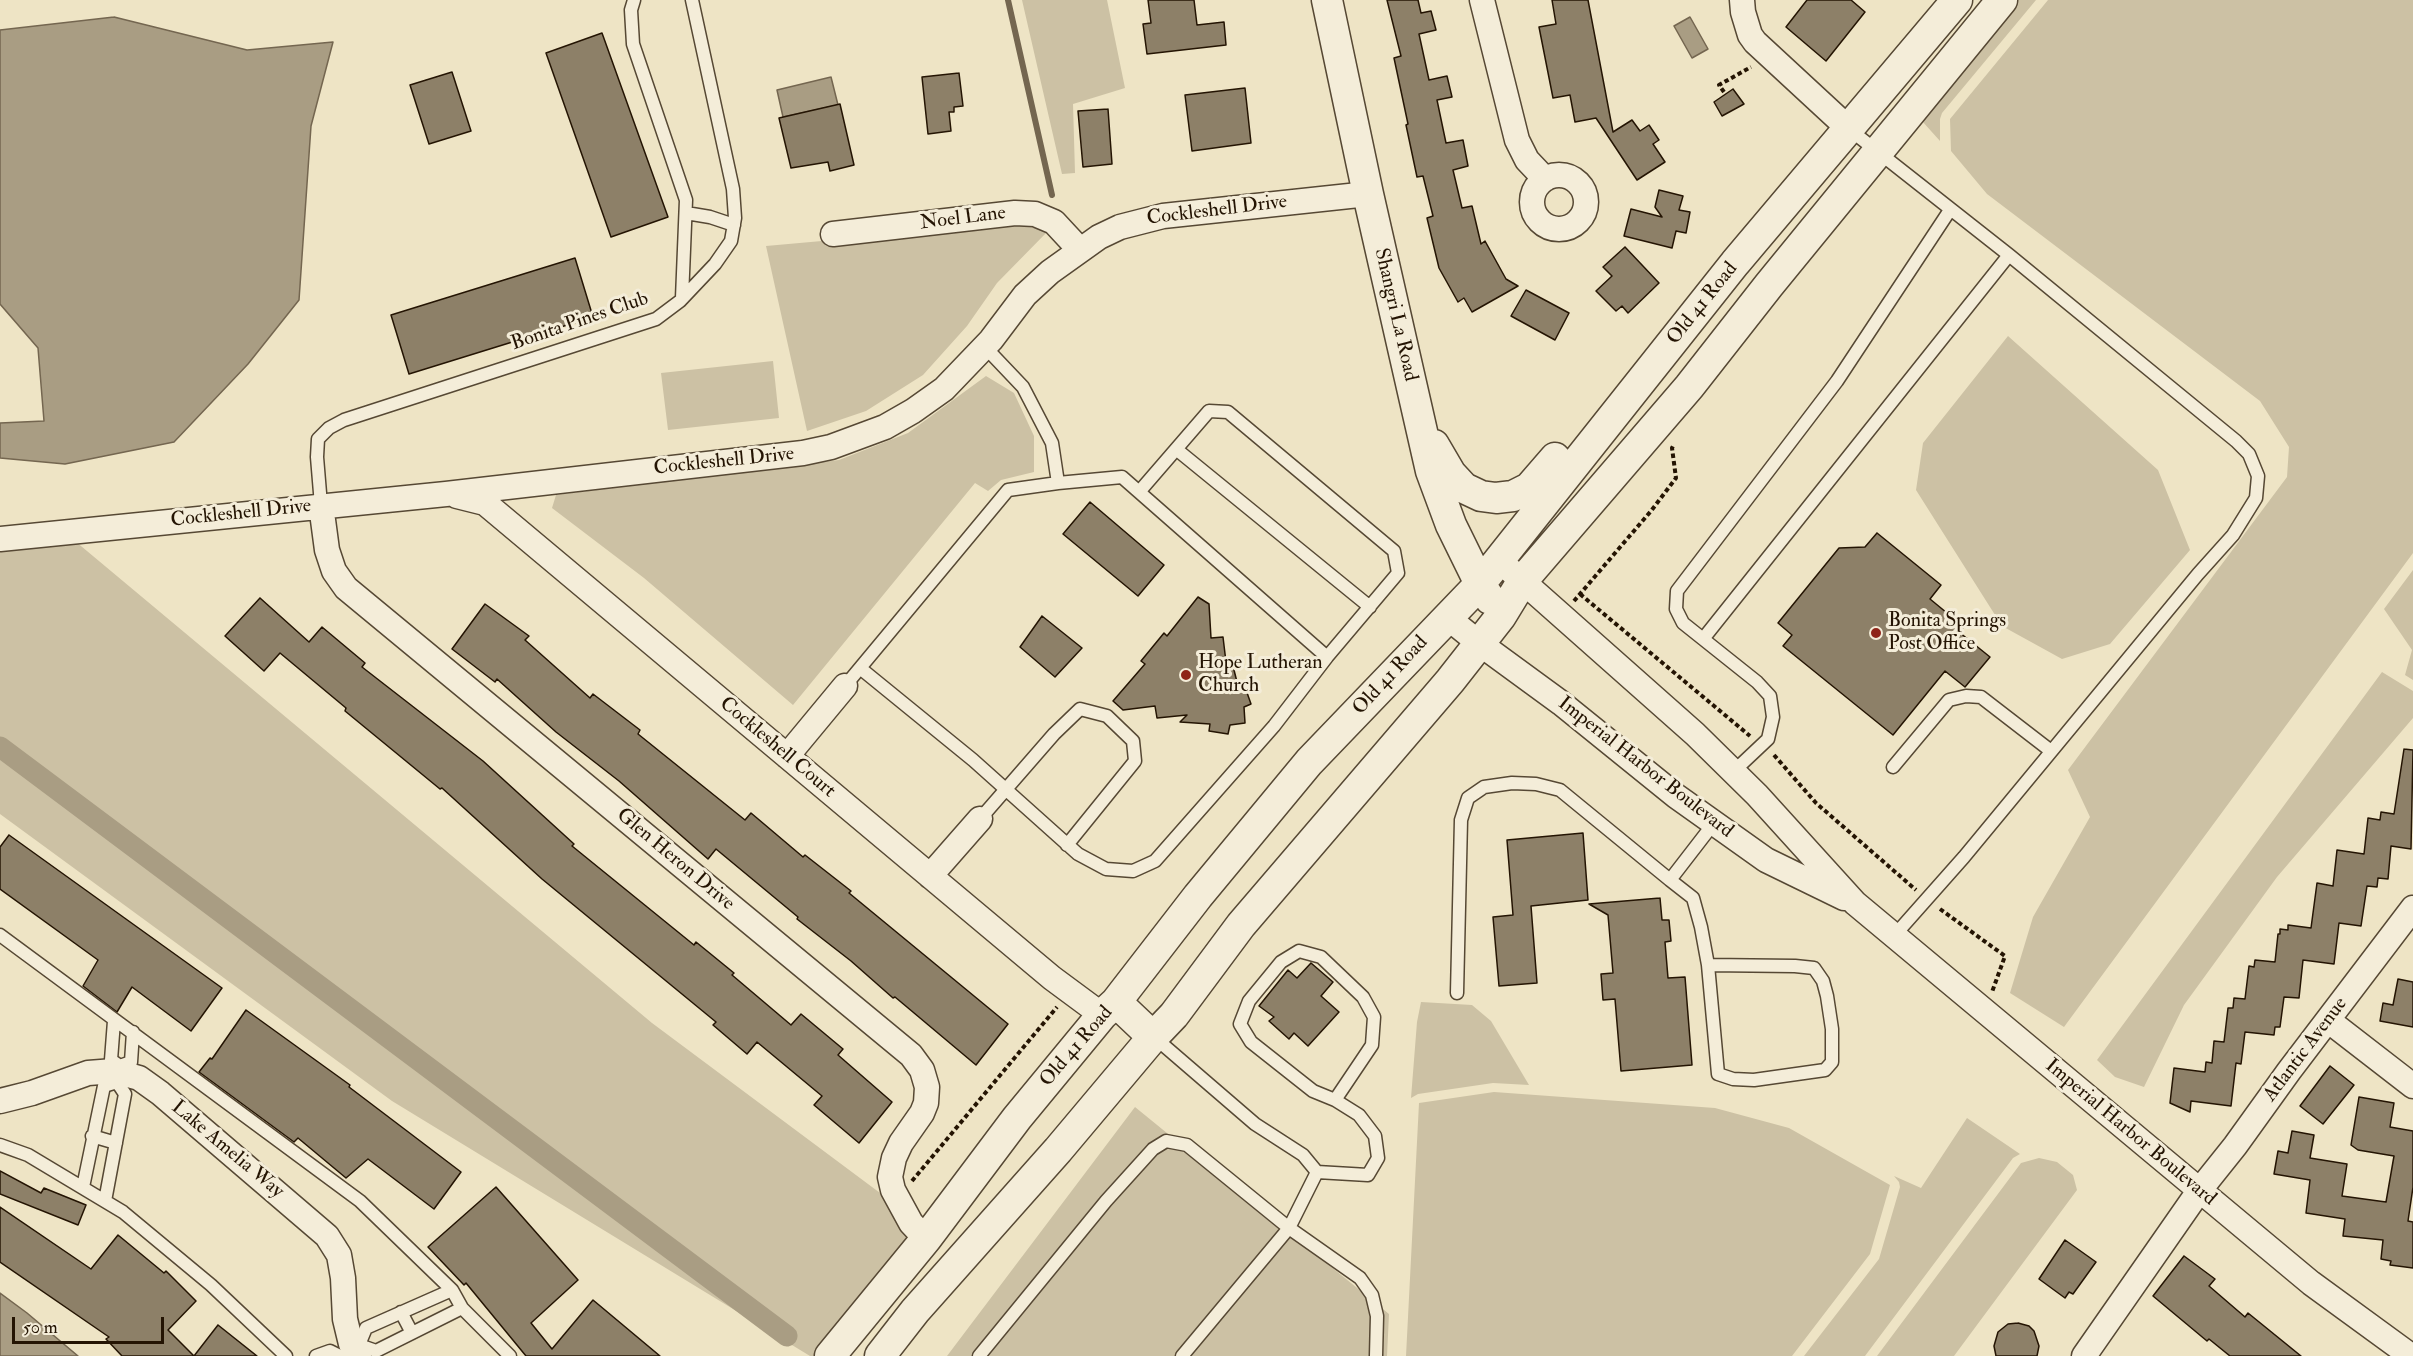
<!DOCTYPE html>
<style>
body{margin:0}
#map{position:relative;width:2413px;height:1356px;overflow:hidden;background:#eee4c5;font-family:"IM FELL Double Pica",serif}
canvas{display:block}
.scale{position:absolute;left:12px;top:1317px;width:152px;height:27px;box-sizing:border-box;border:3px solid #241403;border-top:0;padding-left:8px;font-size:18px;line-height:21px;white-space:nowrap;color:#241403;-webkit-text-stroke:4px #f4edd9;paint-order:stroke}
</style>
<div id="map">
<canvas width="2413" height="1356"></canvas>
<div class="scale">50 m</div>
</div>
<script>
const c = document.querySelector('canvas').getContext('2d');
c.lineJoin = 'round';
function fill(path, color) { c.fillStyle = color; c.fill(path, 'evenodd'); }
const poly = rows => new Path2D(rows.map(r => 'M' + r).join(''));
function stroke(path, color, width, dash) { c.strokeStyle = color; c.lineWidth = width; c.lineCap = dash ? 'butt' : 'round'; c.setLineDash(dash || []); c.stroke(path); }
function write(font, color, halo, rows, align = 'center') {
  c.font = font + ' "IM FELL Double Pica",serif'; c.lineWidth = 6; c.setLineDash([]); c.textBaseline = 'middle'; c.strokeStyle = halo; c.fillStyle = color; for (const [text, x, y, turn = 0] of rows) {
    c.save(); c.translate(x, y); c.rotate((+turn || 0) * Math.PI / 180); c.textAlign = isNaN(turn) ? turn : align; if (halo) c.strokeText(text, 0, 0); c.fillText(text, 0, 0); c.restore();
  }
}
fill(poly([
 [1022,0,1107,0,1125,88,1073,104,1075,173,1062,174],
 [2017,0,2036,0,1942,113,1940,119,1940,141,1922,121],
 [2048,0,2413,0,2413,553,2064,1027,2010,993,2033,917,2090,817,2068,770,2287,477,2289,447,2260,401,1987,194,1951,151,1950,119],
 [1034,222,1048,231,997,283,967,326,923,375,866,411,807,431,766,246],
 [2008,336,2158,470,2190,550,2110,644,2062,659,2002,626,1916,490,1923,443],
 [773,361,779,418,668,430,661,373],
 [986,376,1014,393,1034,436,1034,472,1001,480,988,491,975,483,793,705,644,578,552,508,556,495,839,460,908,433],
 [75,541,652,1023,923,1225,816,1356,810,1356,392,1101,0,814,0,547],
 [2413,570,2413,680,2405,675,2412,650,2384,609],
 [2382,672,2413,691,2413,718,2277,877,2184,1005,2144,1087,2115,1077,2097,1060],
 [1421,1002,1472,1005,1491,1021,1529,1085,1493,1083,1418,1094,1411,1098,1417,1022],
 [1494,1092,1715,1108,1789,1128,1890,1185,1870,1254,1792,1356,1406,1356,1419,1103],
 [1135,1107,1389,1314,1387,1356,947,1356],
 [1967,1118,2020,1154,2013,1158,1865,1356,1804,1356,1879,1259,1900,1187,1899,1182,1894,1176,1921,1188],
 [2039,1158,2057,1162,2073,1175,2077,1190,1954,1356,1877,1356,2021,1163]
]), '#ccc1a4');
const water = poly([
 [114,17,247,50,333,42,311,126,299,300,248,364,174,442,65,464,0,458,0,423,44,421,38,348,0,304,0,30,114,17],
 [1690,17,1708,49,1692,58,1674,26,1690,17],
 [831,77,838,105,783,117,777,90,831,77],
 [0,1293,27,1313,78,1356,0,1356,0,1293]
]);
fill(water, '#a99d83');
stroke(water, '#746650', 1.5);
stroke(poly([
 [1008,0,1052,195]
]), '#746650', 6);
stroke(poly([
 [0,747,787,1336]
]), '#a99d83', 21);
const building = poly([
 [1148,0,1194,0,1197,25,1224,22,1226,45,1147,54,1143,24,1151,23,1148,0],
 [1387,0,1418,0,1421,13,1431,11,1436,30,1419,34,1429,80,1447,76,1452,97,1437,100,1446,143,1463,140,1468,166,1453,170,1462,208,1472,206,1481,244,1485,241,1506,279,1518,286,1472,312,1464,298,1458,302,1439,268,1427,218,1433,216,1423,176,1417,177,1406,125,1408,124,1394,58,1401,56,1387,0],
 [1552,0,1588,0,1613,132,1632,120,1640,131,1649,125,1659,140,1653,144,1665,162,1637,180,1596,118,1575,122,1570,95,1553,98,1539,27,1556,24,1552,0],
 [1807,0,1851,0,1865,12,1826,61,1786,27,1807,0],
 [602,33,668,217,611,237,546,53,602,33],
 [452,72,471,131,429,144,410,85,452,72],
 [959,73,963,106,954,107,954,112,949,112,951,131,928,134,922,77,959,73],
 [1245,88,1251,143,1192,151,1185,95,1245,88],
 [1733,89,1744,104,1722,116,1714,102,1733,89],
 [840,104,854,165,830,171,828,162,791,168,779,118,840,104],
 [1108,109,1112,164,1083,167,1078,111,1108,109],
 [1659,190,1683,196,1679,210,1690,212,1686,233,1676,231,1672,248,1624,236,1631,209,1662,217,1655,207,1659,190],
 [1625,247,1659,283,1628,313,1622,306,1616,311,1596,291,1612,276,1603,267,1625,247],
 [575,258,593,317,409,374,391,315,575,258],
 [1526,290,1569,313,1555,340,1511,316,1526,290],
 [1090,502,1164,565,1138,596,1063,534,1090,502],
 [1877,533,1941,585,1930,599,1964,627,1959,632,1990,657,1965,687,1945,671,1893,735,1783,646,1792,635,1778,623,1839,548,1865,547,1877,533],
 [1198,597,1209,604,1211,638,1223,637,1226,662,1232,662,1238,686,1245,687,1251,704,1244,707,1245,723,1230,725,1228,734,1209,731,1210,724,1180,722,1187,715,1157,718,1155,706,1123,710,1113,701,1145,664,1141,661,1164,633,1167,636,1198,597],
 [260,598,309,642,322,627,365,663,362,667,483,761,574,844,572,846,694,945,696,942,734,973,732,975,791,1025,801,1014,843,1049,838,1055,892,1102,859,1143,814,1105,822,1096,757,1042,747,1054,713,1025,716,1022,542,879,442,788,440,789,345,711,346,708,280,653,264,671,225,636,260,598],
 [485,604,529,636,525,640,590,698,593,694,640,730,638,734,745,820,751,813,803,857,805,855,851,891,849,893,1008,1024,976,1065,895,997,893,998,851,961,797,919,798,917,716,849,708,859,619,781,556,732,497,679,495,682,452,649,485,604],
 [1042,616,1082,648,1055,677,1020,647,1042,616],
 [2404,749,2413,750,2411,849,2391,846,2388,879,2378,878,2377,887,2367,886,2361,926,2339,923,2334,964,2303,960,2299,998,2284,997,2280,1027,2275,1027,2274,1035,2245,1032,2241,1064,2236,1063,2231,1106,2191,1101,2190,1112,2170,1103,2174,1068,2205,1072,2206,1062,2212,1063,2214,1041,2224,1042,2228,1008,2233,1008,2234,998,2245,999,2249,966,2254,967,2255,960,2275,962,2278,934,2280,934,2280,929,2288,930,2288,925,2311,928,2317,883,2333,886,2337,850,2364,854,2368,818,2380,820,2381,812,2394,814,2404,749],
 [1583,833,1588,900,1531,906,1537,983,1499,986,1493,917,1513,915,1507,840,1583,833],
 [9,835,222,988,191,1031,132,987,117,1012,83,986,98,960,0,889,0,847,9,835],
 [1660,898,1662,920,1669,920,1671,941,1665,942,1668,978,1685,977,1692,1065,1621,1071,1615,999,1603,1000,1601,974,1613,973,1608,915,1589,904,1660,898],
 [1311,963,1333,982,1321,996,1339,1012,1308,1046,1294,1033,1289,1039,1269,1021,1274,1017,1259,1006,1288,970,1297,978,1311,963],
 [2398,979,2413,982,2413,1027,2380,1021,2383,1003,2393,1005,2398,979],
 [246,1010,350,1085,349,1087,461,1172,434,1209,368,1159,346,1178,298,1138,294,1142,199,1072,210,1058,212,1059,246,1010],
 [2330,1066,2354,1085,2323,1124,2300,1106,2330,1066],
 [2359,1097,2394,1103,2390,1127,2413,1131,2413,1187,2408,1221,2413,1222,2413,1268,2390,1265,2391,1261,2381,1259,2383,1240,2343,1236,2345,1219,2306,1213,2310,1180,2274,1174,2278,1151,2288,1153,2292,1131,2314,1135,2310,1158,2347,1164,2342,1196,2386,1202,2394,1156,2358,1150,2351,1145,2359,1097],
 [0,1171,41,1193,44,1188,86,1205,78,1225,0,1194,0,1171],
 [496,1187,578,1280,531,1323,552,1349,593,1300,660,1356,526,1356,466,1283,464,1285,428,1247,496,1187],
 [0,1207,91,1269,118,1235,164,1273,166,1271,196,1301,168,1330,194,1356,122,1356,106,1339,109,1337,0,1262,0,1207],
 [2065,1240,2096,1262,2073,1294,2069,1292,2065,1298,2039,1279,2065,1240],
 [2184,1256,2215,1279,2209,1286,2245,1317,2248,1313,2301,1356,2230,1356,2209,1339,2207,1341,2153,1296,2184,1256],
 [2018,1323,2029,1326,2034,1331,2039,1346,2037,1356,1996,1356,1994,1346,1998,1332,2008,1324,2018,1323],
 [218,1325,257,1356,194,1356,218,1325]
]);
fill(building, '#8d8068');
stroke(building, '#241403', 1.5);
const service = poly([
 [634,0,631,10,633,44,686,200,682,298],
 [1849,129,2009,255,2236,441,2249,454,2258,476,2256,498,2233,535,2198,574,1964,857,1894,936],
 [686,213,710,217,734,225],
 [1176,449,1370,607],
 [1139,492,1209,411,1228,412,1394,551,1398,573,1327,657],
 [321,505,317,457,318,439,329,428,344,420,656,319,680,301,715,264,731,241,735,218,733,189,692,0],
 [1703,639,2009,255],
 [860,668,973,760,1078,854,1106,869,1133,871,1155,861,1274,726,1327,657,1122,477,1058,483],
 [845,686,1008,490,1058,483,1052,443,1023,387,985,347],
 [1893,767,1949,700,1966,696,1981,697,2051,751],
 [1733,772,1768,739,1773,717,1770,696,1757,682,1683,623,1676,609,1677,591,1837,381,1950,210],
 [980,819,1054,734,1080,709,1107,716,1133,741,1135,761,1067,845],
 [1670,880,1693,898,1701,927,1708,965,1718,1074,1733,1079,1754,1080,1825,1070,1832,1062,1832,1029,1827,996,1823,981,1814,968,1795,966,1708,965],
 [0,935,360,1201,452,1290,462,1308,510,1356],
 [1457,993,1461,820,1468,798,1484,787,1512,783,1536,784,1560,790,1670,880,1714,823],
 [114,1021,111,1060,120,1066,131,1062,133,1032],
 [1154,1037,1255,1124,1303,1155,1317,1172,1368,1175,1378,1158,1375,1136,1359,1115,1335,1100,1313,1091,1251,1042,1240,1024,1249,1001,1281,962,1299,951,1321,957,1363,997,1374,1017,1372,1045,1335,1100],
 [92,1136,116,1143],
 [0,1145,28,1155,123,1212,211,1285,286,1356],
 [83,1187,104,1086,117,1082,125,1094,105,1201],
 [452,1290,366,1328,359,1345,376,1351,462,1308],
 [401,1312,412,1333],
 [316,1356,330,1351,340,1356],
 [979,1356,1106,1201,1153,1149,1166,1141,1187,1145,1289,1228,1360,1278,1372,1295,1377,1316,1376,1356],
 [1182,1356,1289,1228,1317,1172]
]);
const minor = poly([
 [1482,0,1517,140,1527,160,1545,179],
 [1742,0,1743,12,1750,35,1755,42,1848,128],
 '1532 202a27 27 0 1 1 54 0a27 27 0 1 1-54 0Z',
 [833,234,1015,213,1035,214,1054,222,1080,250],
 [457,496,485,503,1052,978,1102,1015],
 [321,505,327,550,334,571,346,588,911,1055,922,1070,927,1087,926,1103,922,1113,901,1143,894,1158,890,1177,893,1190,911,1223,926,1239],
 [0,539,446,494,803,453,831,447,885,427,913,411,944,389,991,340,1025,295,1050,272,1099,237,1120,227,1163,216,1368,194],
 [1510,570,1695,734,1757,795,1855,903,2311,1283,2411,1356],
 [1447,617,1479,643,1561,703,1676,796,1766,860,1844,898],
 [787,756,845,686],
 [930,876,980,819],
 [2329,1021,2413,1086],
 [0,1101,32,1093,88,1073,114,1071,139,1078,160,1093,327,1236,339,1255,343,1278,345,1319,351,1344,359,1356],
 [2084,1356,2199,1191,2235,1146,2289,1071,2413,908]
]);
const tertiary = poly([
 [1327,0,1368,194,1431,471,1451,525,1480,584,1490,599],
 [1434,445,1451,474,1464,488,1481,496,1496,498,1513,496,1529,488,1555,458],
 [1116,1002,1153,1037],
 [830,1356,926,1239,1017,1118,1102,1015,1116,1002,1198,896,1309,762,1480,584,1735,263,1957,0],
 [880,1356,915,1311,1058,1150,1153,1037,1174,1015,1241,925,1450,681,1501,616,1523,580,1689,387,1769,285,2002,0]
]);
stroke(service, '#564834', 15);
stroke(minor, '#564834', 27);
stroke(tertiary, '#564834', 33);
stroke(poly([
 [1724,92,1719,85,1751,67],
 [1580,594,1750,736],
 [1574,601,1651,511,1676,478,1672,448,1674,444],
 [1774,755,1816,803,1916,890],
 [1940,909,2005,956,1992,992],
 [912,1181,1057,1007]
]), '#241403', 4, [4.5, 3]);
stroke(service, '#f4edd9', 12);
stroke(minor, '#f4edd9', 24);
stroke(tertiary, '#f4edd9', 30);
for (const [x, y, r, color] of [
 [1876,633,6,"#8f2418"],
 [1186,675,6,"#8f2418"]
]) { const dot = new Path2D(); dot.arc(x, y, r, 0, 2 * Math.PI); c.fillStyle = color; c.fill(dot); stroke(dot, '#f4edd9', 2); }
write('20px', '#241403', '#f4edd9', [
 ["Cockleshell Drive",1217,211,-7],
 ["Noel Lane",963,219,-7],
 ["Old 41 Road",1703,304,-51],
 ["Shangri La Road",1395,315,77],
 ["Bonita Pines Club",580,322,-19],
 ["Cockleshell Drive",724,462,-6],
 ["Cockleshell Drive",241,514,-6],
 ["Old 41 Road",1391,676,-47],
 ["Cockleshell Court",777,748,40],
 ["Imperial Harbor Boulevard",1645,768,38],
 ["Glen Heron Drive",675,860,40],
 ["Old 41 Road",1077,1047,-49],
 ["Atlantic Avenue",2306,1050,-53],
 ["Imperial Harbor Boulevard",2130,1133,40],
 ["Lake Amelia Way",227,1150,40]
]);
write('20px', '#241403', '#f4edd9', [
 ["Bonita Springs",1888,622],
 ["Post Office",1888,645],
 ["Hope Lutheran",1198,664],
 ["Church",1198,687]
], 'left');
</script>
